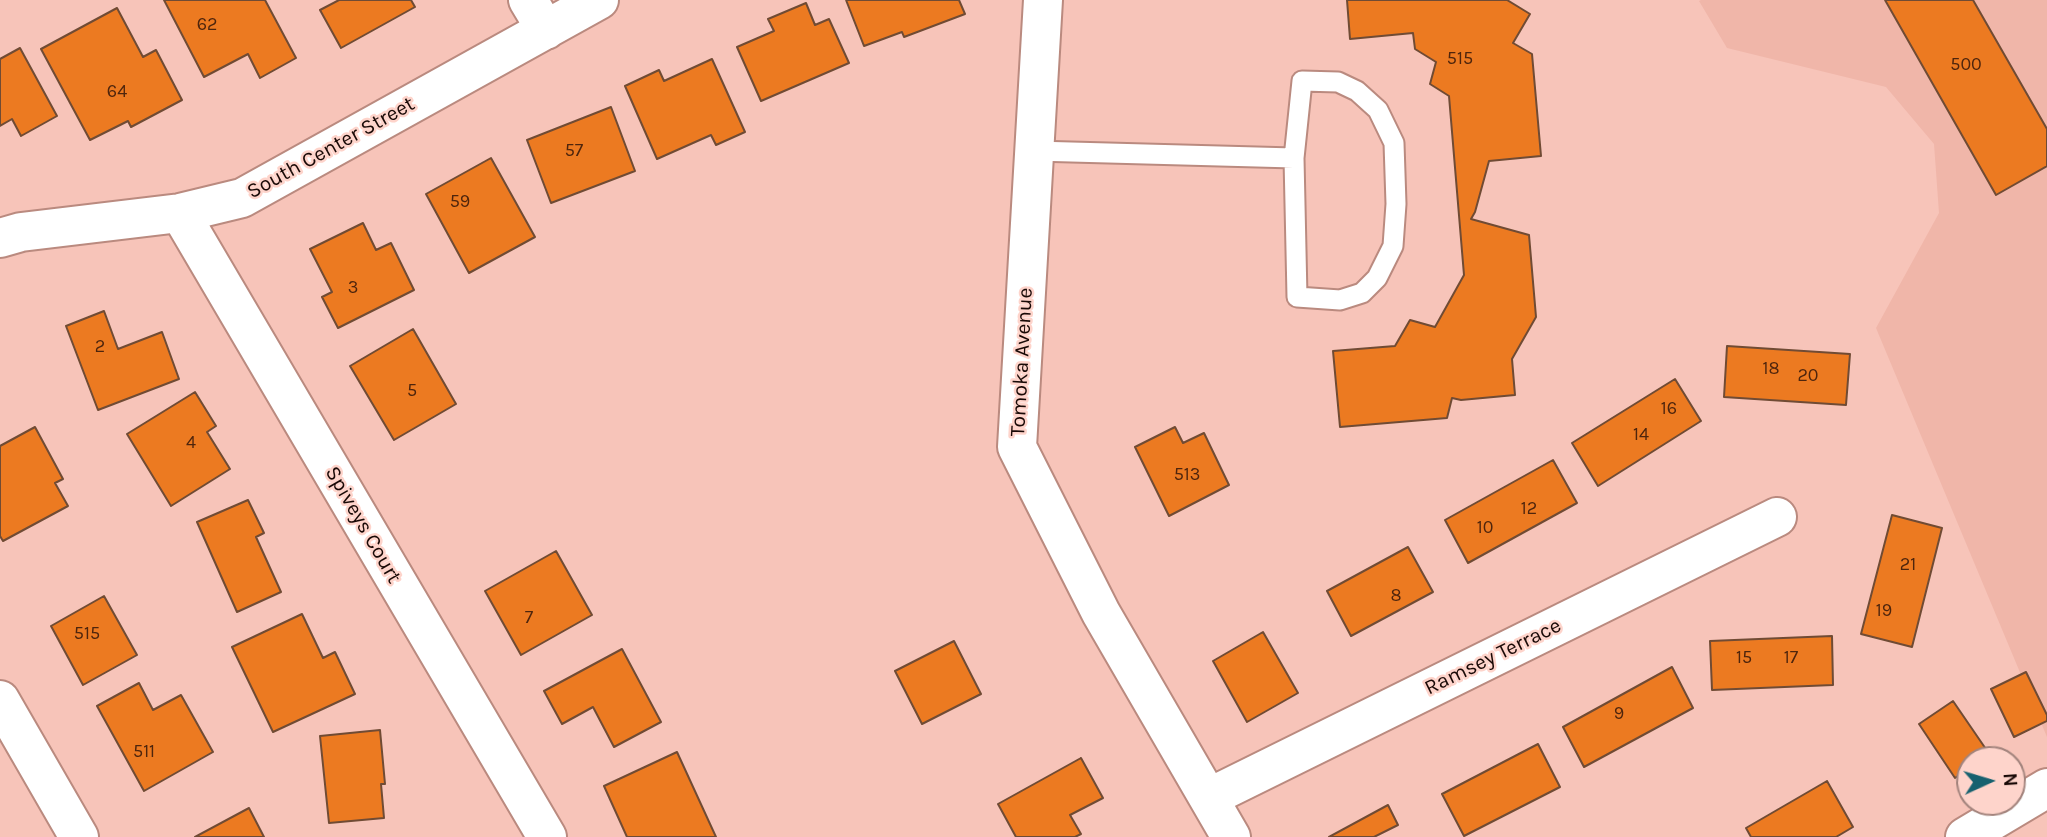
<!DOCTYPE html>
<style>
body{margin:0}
#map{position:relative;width:2047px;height:837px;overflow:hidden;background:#f7c4b9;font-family:Karla,sans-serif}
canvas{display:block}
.north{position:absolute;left:1956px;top:746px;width:70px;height:70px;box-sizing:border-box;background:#fed4cb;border:2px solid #a2837c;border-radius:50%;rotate:86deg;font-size:19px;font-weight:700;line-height:28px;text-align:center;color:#190906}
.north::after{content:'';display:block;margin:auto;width:24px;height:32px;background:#17616f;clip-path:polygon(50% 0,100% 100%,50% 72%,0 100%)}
</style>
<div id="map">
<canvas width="2047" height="837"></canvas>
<div class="north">N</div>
</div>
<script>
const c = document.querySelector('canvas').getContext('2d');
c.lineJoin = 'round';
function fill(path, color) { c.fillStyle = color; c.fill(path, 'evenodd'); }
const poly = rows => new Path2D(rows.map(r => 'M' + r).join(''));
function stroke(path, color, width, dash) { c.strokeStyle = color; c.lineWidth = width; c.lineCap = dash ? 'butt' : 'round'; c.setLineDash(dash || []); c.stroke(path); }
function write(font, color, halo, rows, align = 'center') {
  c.font = font + ' Karla,sans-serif'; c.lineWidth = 5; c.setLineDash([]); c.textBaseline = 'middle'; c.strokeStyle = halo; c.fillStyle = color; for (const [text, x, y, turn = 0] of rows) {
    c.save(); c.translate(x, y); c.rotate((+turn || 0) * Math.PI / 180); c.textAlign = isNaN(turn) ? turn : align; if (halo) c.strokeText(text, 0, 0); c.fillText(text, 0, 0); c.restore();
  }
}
fill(poly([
 [1701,0,2047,0,2047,737,1876,328,1939,213,1934,144,1886,87,1727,48,1699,1]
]), '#f0b6a9');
const building = poly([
 [164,0,265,0,296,58,260,78,248,54,204,77,164,0],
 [339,0,411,0,415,7,341,48,320,10,339,0],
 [846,0,959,0,965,14,904,37,902,32,864,46,846,0],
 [1347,0,1507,0,1530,14,1513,43,1532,54,1541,156,1489,161,1475,212,1471,219,1529,235,1536,317,1512,359,1515,395,1461,400,1452,398,1447,418,1340,427,1333,351,1395,346,1410,320,1435,327,1464,275,1449,96,1430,84,1436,62,1415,49,1413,33,1350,39,1347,0],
 [1885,0,1973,0,2047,129,2047,166,1996,195,1885,0],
 [806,3,815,25,829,19,849,63,761,101,737,47,774,31,768,19,806,3],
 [117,8,143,57,156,50,182,100,131,127,128,121,90,140,41,49,117,8],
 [20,48,57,116,21,136,12,119,0,126,0,59,20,48],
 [712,59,745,132,716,145,711,135,657,159,625,86,659,70,664,81,712,59],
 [611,107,635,171,551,203,527,140,611,107],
 [491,158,535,237,469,273,426,194,491,158],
 [363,223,376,250,391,243,414,290,338,328,322,297,332,292,310,249,363,223],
 [104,311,118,349,162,332,179,379,98,410,66,326,104,311],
 [413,329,456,404,394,440,350,366,413,329],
 [1727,346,1850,354,1846,405,1724,397,1727,346],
 [1675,379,1701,421,1598,486,1572,443,1675,379],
 [195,392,216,426,207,432,230,469,171,506,127,434,195,392],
 [35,427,63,479,55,483,68,506,3,541,0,536,0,446,35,427],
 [1175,427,1183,443,1204,433,1229,485,1169,516,1135,447,1175,427],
 [1553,460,1577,503,1468,563,1445,520,1553,460],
 [248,500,264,533,256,537,281,592,237,612,197,522,248,500],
 [1892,515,1942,528,1912,647,1861,634,1892,515],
 [1408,547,1433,592,1351,636,1327,591,1408,547],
 [556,551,592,615,521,655,485,591,556,551],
 [104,596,137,655,83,685,51,626,104,596],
 [302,614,323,658,335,652,355,694,273,732,232,647,302,614],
 [1263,632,1298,693,1247,722,1213,661,1263,632],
 [1832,636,1833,685,1712,690,1710,641,1832,636],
 [954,641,981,694,922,724,895,671,954,641],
 [622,649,661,722,614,747,593,707,562,724,544,691,622,649],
 [1672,667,1693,708,1584,767,1563,727,1672,667],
 [2026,672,2047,715,2047,721,2014,737,1991,689,2026,672],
 [139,683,153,710,181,695,213,752,144,791,97,706,139,683],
 [1953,701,1990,755,1982,760,1970,760,1970,768,1955,778,1919,724,1953,701],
 [380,730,385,784,381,784,384,818,329,823,320,736,380,730],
 [1538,744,1560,787,1464,836,1442,794,1538,744],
 [677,752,716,837,627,837,604,786,677,752],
 [1081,758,1103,798,1070,815,1081,834,1075,837,1016,837,998,804,1081,758],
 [1827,781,1853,827,1836,837,1751,837,1746,828,1827,781],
 [1388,805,1398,825,1374,837,1329,837,1388,805],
 [249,808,264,837,195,837,249,808]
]);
fill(building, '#ec7a21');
stroke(building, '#704b34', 2);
const service = poly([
 [1034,151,1294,158,1302,81,1338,82,1357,91,1378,110,1394,143,1396,204,1393,246,1377,278,1362,293,1340,300,1297,297,1294,158]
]);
const minor = poly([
 [528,0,546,30],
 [1043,0,1017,447,1101,613,1231,837],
 [180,213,547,837],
 [0,238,21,232,180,213,242,198,599,0],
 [0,700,79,837],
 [1210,797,1777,517]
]);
const tertiary = poly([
 [1965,837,2047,788]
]);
stroke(service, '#ba8a7f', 23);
stroke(minor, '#ba8a7f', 42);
stroke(tertiary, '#ba8a7f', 42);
stroke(service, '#fff', 19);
stroke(minor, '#fff', 38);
stroke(tertiary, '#fff', 38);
write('18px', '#4e250d', null, [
 ["62",207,25],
 ["515",1460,59],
 ["500",1966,65],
 ["64",117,92],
 ["57",574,151],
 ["59",460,202],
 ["3",353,288],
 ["2",100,347],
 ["18",1771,369],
 ["20",1808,376],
 ["5",412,391],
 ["16",1669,409],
 ["14",1641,435],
 ["4",191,443],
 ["513",1187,475],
 ["12",1529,509],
 ["10",1485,528],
 ["21",1908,565],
 ["8",1396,596],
 ["19",1884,611],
 ["7",529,618],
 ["515",87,634],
 ["15",1744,658],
 ["17",1791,658],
 ["9",1619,714],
 ["511",144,752]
]);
write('21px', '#190906', '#fed4cb', [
 ["South Center Street",331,148,-29],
 ["Tomoka Avenue",1022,362,-87],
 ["Spiveys Court",363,525,60],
 ["Ramsey Terrace",1493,657,-26]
]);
</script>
